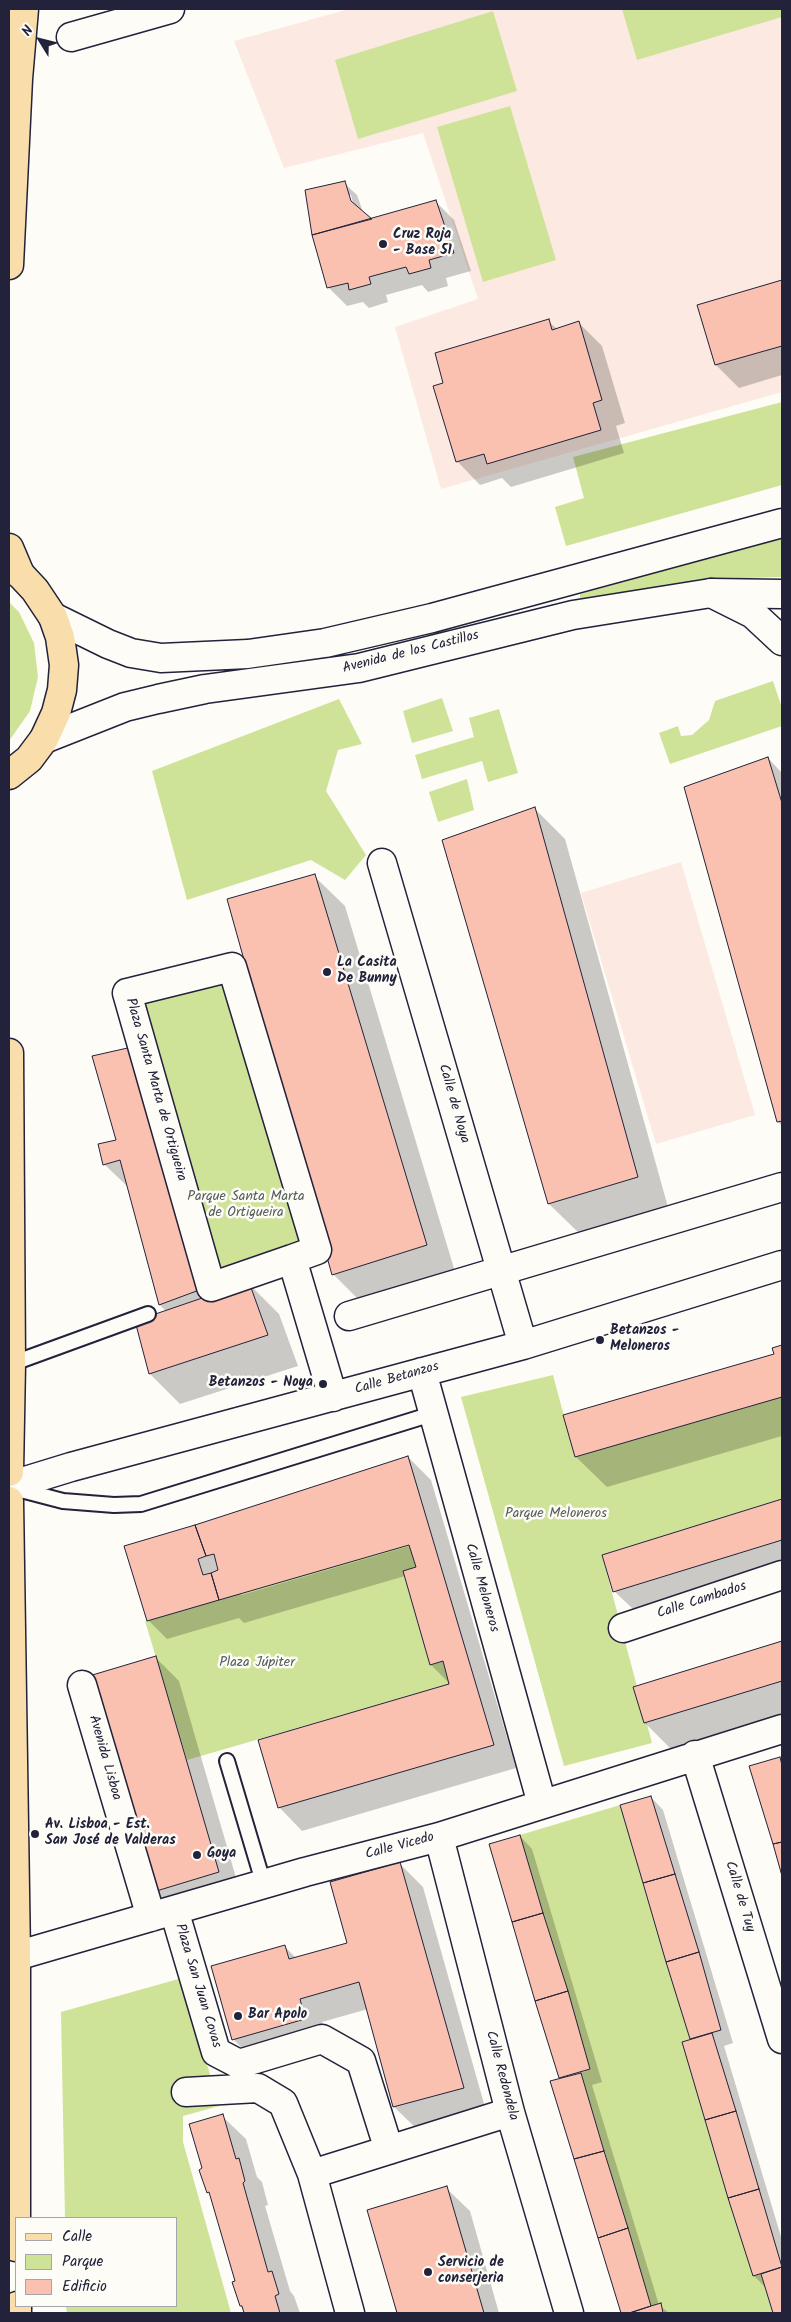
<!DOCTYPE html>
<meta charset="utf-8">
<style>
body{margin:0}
#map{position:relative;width:791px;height:2322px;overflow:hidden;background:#fdfcf7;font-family:Kalam,sans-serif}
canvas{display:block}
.frame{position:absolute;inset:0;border:10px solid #22223b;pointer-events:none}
.legend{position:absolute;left:15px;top:2217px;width:162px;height:90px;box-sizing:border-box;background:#fdfcf7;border:1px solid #a5a5ac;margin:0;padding:6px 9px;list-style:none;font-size:15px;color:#22223b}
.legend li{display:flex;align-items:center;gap:10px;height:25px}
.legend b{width:25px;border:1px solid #a5a5ac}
.north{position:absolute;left:15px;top:15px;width:50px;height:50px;-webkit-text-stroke:4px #fdfcf7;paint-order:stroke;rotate:306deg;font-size:14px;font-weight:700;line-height:20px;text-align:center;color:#22223b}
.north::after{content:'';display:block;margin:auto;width:18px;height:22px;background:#22223b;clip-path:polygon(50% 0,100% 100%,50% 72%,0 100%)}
</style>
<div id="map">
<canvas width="791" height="2322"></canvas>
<div class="frame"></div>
<ul class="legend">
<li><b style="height:6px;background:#f9deab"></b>Calle</li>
<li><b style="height:14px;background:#cfe398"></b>Parque</li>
<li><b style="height:14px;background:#fac1b1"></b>Edificio</li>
</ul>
<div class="north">N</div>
</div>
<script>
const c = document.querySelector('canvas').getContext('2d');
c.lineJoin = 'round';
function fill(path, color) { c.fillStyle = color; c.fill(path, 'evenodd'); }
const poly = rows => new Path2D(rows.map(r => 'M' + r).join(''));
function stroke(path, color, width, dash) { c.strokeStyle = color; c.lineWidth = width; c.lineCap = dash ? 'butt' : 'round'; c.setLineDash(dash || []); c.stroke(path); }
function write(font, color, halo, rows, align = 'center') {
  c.font = font + ' Kalam,sans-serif'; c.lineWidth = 5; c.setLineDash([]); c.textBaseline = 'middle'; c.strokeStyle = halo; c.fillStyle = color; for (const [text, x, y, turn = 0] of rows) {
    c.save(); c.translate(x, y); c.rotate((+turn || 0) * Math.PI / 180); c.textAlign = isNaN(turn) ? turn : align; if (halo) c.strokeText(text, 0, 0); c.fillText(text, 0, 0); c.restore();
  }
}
fill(poly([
 [349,9,782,9,782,392,441,489,395,327,478,299,423,133,284,168,234,41],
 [681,862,755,1115,656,1144,581,893]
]), '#fceae2');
fill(poly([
 [622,9,782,9,782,17,637,60],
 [493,11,517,91,358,139,335,60],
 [510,106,556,260,483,282,437,127],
 [782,402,782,485,566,546,555,507,584,498,573,457],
 [782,538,782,577,713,579,580,601,580,594],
 [9,602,19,612,34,643,38,677,30,711,9,741],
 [773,681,782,708,782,726,670,764,659,733,678,726,681,736,692,735,709,720,715,701],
 [442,698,453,731,412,743,403,711],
 [339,699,362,744,338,750,326,791,366,855,345,880,311,860,187,900,152,771],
 [499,709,518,773,488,782,482,761,422,779,415,755,474,737,469,718],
 [467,779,474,810,438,822,429,792],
 [232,966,319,1250,211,1288,126,991],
 [553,1375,575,1457,782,1397,782,1499,602,1555,652,1743,564,1766,461,1397],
 [409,1545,416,1567,403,1571,430,1665,443,1661,449,1684,187,1760,145,1621],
 [620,1805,690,2039,682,2042,753,2276,761,2274,773,2313,664,2313,661,2304,651,2306,581,2073,590,2069,520,1835],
 [182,1978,219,2106,183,2116,183,2142,231,2313,67,2313,66,2306,176,2306,176,2218,65,2218,61,2012]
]), '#cfe398');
fill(poly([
 [344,183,357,195,363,212,372,220,436,202,454,220,471,271,446,278,448,286,428,292,422,285,386,295,388,302,369,308,363,302,347,306,329,288,314,235],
 [348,195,351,195,354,207,352,208],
 [782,281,782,375,739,388,716,365,698,306],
 [548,321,557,329,579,323,602,346,625,423,616,426,624,453,511,487,502,478,480,485,457,461,445,384],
 [768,758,782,773,782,1126,778,1122],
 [535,809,565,839,668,1207,580,1234,549,1204,444,841],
 [314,876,345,906,456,1275,364,1305,334,1275,229,900],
 [140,1046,163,1069,227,1291,249,1284,279,1314,298,1366,180,1404,150,1374,167,1312,160,1305,128,1187,104,1164,118,1141],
 [782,1346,782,1436,607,1487,576,1457,776,1354,774,1349],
 [408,1457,431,1480,516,1768,302,1831,279,1807,451,1685,431,1665,405,1576,244,1623,239,1618,167,1639,148,1620,196,1527],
 [415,1542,416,1544,241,1595,241,1592],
 [782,1500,782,1563,633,1609,614,1591,604,1555],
 [782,1643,782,1721,675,1753,645,1723,635,1688],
 [156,1658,179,1681,241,1895,177,1914,154,1891],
 [780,1759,782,1761,782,1872,751,1767],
 [651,1797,663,1810,733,2043,724,2046,782,2240,782,2313,774,2313,767,2289,754,2276,729,2197,692,2040,622,1806],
 [520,1836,532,1849,602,2082,592,2085,659,2305,669,2313,622,2313,552,2082,561,2079,491,1845],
 [399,1863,423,1887,486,2111,418,2130,394,2107,368,2009,322,2022,328,2042,256,2062,233,2039,285,1947,296,1958,349,1944],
 [222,2116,246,2139,257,2177,262,2182,268,2205,265,2206,290,2291,294,2296,300,2313,245,2313,241,2306,236,2282,211,2196,208,2192,203,2169],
 [446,2188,470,2211,499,2313,399,2313,369,2211]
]), '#0003');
const building = poly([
 [345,181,351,201,372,219,312,235,305,190,345,181],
 [436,200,454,253,429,260,431,268,409,274,406,267,369,277,371,284,349,290,348,283,327,288,312,235,436,200],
 [782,280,782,346,715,365,697,305,782,280],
 [549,319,552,330,579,321,602,400,593,403,601,430,487,464,484,454,456,462,433,386,443,383,435,353,549,319],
 [768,757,782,803,782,1121,777,1122,684,787,768,757],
 [535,807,638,1177,548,1204,442,840,535,807],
 [315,874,427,1245,332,1275,227,899,315,874],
 [141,1045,210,1286,159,1305,120,1160,103,1165,98,1144,116,1140,92,1056,141,1045],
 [249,1282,268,1335,149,1374,135,1321,249,1282],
 [782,1345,782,1397,575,1457,563,1415,774,1354,772,1348,782,1345],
 [408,1456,494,1745,278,1808,258,1740,449,1684,443,1661,430,1665,403,1571,416,1567,409,1545,219,1600,211,1573,218,1570,214,1554,206,1556,195,1525,408,1456],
 [782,1499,782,1540,613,1592,602,1555,782,1499],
 [195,1525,206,1556,198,1559,203,1575,211,1573,219,1600,147,1621,124,1546,195,1525],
 [782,1641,782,1681,644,1723,633,1687,782,1641],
 [156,1656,219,1872,153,1892,89,1676,156,1656],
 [780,1757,782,1765,782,1842,773,1844,749,1766,780,1757],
 [651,1796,675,1874,643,1883,620,1805,651,1796],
 [520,1835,543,1913,512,1922,489,1844,520,1835],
 [782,1842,782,1876,773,1844,782,1842],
 [400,1862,464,2088,393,2107,359,1982,300,1999,305,2019,232,2040,211,1966,285,1945,289,1959,347,1943,330,1882,400,1862],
 [675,1874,699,1952,666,1962,643,1883,675,1874],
 [543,1913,568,1991,535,2001,512,1922,543,1913],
 [699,1952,721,2030,690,2039,666,1962,699,1952],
 [568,1991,590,2069,559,2078,535,2001,568,1991],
 [712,2033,736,2111,705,2120,682,2042,712,2033],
 [581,2073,604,2151,574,2159,550,2081,581,2073],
 [736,2111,759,2189,728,2198,705,2120,736,2111],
 [223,2114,236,2159,239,2158,245,2181,243,2183,268,2272,272,2271,279,2294,275,2296,280,2313,244,2313,242,2306,240,2306,232,2282,235,2281,209,2192,207,2193,199,2170,202,2168,189,2124,223,2114],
 [604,2151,628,2228,598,2238,574,2159,604,2151],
 [447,2186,484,2313,397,2313,367,2210,447,2186],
 [759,2189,782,2267,753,2276,728,2198,759,2189],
 [628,2228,651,2306,629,2313,621,2313,598,2238,628,2228],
 [782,2267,782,2313,773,2313,761,2274,782,2267],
 [661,2303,663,2313,630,2313,651,2306,661,2303]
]);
fill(building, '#fac1b1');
stroke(building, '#22223b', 1);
const lane = poly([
 [11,1364,148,1314],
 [17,1489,63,1501,114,1505,141,1504,432,1414],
 [227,1761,264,1885]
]);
const street = poly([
 [71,37,170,9],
 [711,593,753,614,782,641],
 [382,863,523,1345],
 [292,1259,211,1287,127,993,232,967,317,1250,292,1259,333,1397],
 [349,1316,782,1187],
 [422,1372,542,1804],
 [9,1486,71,1467,523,1345,782,1265],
 [623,1628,782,1575],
 [82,1685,151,1917],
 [695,1755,782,2039],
 [439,1837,510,2112,569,2313],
 [174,1910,216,2052,239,2064,322,2039,361,2061,389,2150],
 [16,1956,305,1872,439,1837,782,1729],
 [186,2092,258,2088,283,2103,312,2174,350,2313],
 [312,2174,510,2112]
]);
const secondary = poly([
 [53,617,108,644,131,653,161,658,248,654,325,643,432,618,782,523],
 [44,739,125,707,158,699,205,689,359,668,573,615,711,593,782,594]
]);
const primary = poly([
 [9,567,20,574,35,590,53,617,60,637,64,665,62,690,56,713,44,739,29,759,9,775],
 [9,1053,11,1364,9,1472],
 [9,1501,16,1956,16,2247],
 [17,2306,17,2313]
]);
const highway = poly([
 [9,265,18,79,24,9],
 [9,548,20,574]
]);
stroke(lane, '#22223b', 18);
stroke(street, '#22223b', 31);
stroke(secondary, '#22223b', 31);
stroke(primary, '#22223b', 31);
stroke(highway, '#22223b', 31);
stroke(lane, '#fdfcf7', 14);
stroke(street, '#fdfcf7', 28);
stroke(secondary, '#fdfcf7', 28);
stroke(primary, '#f9deab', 28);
stroke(highway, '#f9deab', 28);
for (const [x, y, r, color] of [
 [383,244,5,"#22223b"],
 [327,972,5,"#22223b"],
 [600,1340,5,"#22223b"],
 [323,1384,5,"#22223b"],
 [35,1834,5,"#22223b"],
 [197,1855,5,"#22223b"],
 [238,2016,5,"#22223b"],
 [428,2272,5,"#22223b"]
]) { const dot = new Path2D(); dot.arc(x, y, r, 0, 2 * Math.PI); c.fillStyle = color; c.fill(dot); stroke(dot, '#fdfcf7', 2); }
write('bold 14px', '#22223b', '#fdfcf7', [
 ["Cruz Roja",393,236],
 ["- Base 51",393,252],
 ["La Casita",337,964],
 ["De Bunny",337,980],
 ["Betanzos -",610,1332],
 ["Meloneros",610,1348],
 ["Betanzos - Noya",313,1384,"right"],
 ["Av. Lisboa - Est.",45,1826],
 ["San José de Valderas",45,1842],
 ["Goya",207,1855],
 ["Bar Apolo",248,2016],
 ["Servicio de",438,2264],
 ["conserjeria",438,2280]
], 'left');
write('14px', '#22223b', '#fdfcf7', [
 ["Avenida de los Castillos",411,653,-14],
 ["Plaza Santa Marta de Ortigueira",155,1090,74],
 ["Calle de Noya",453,1104,74],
 ["Calle Betanzos",397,1379,-16],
 ["Calle Meloneros",481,1588,74],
 ["Calle Cambados",702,1601,-18],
 ["Avenida Lisboa",104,1758,74],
 ["Calle Vicedo",400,1847,-15],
 ["Calle de Tuy",739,1897,73],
 ["Plaza San Juan Covas",197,1986,73],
 ["Calle Redondela",501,2076,75]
]);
write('14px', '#565c57', '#fdfcf7', [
 ["Parque Santa Marta",246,1198],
 ["de Ortigueira",246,1214],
 ["Parque Meloneros",556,1515],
 ["Plaza Júpiter",257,1664]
]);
</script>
